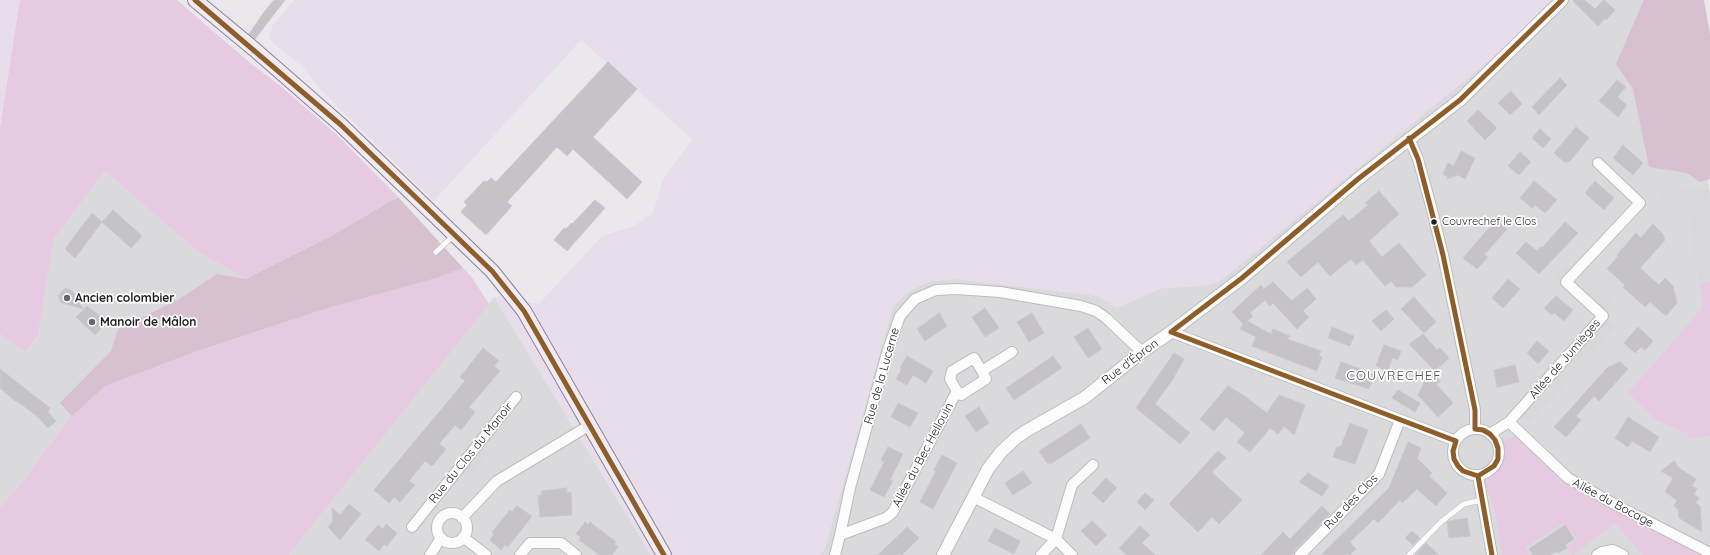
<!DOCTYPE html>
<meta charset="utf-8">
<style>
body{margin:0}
canvas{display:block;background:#eae8ec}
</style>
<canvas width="1710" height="555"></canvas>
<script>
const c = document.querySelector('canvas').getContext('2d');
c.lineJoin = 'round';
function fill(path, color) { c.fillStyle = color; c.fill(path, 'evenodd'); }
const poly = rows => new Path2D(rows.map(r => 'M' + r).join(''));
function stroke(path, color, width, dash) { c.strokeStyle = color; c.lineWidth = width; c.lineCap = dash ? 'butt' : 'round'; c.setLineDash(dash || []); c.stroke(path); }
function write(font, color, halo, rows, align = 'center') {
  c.font = font + ' Quicksand,sans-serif'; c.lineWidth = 3.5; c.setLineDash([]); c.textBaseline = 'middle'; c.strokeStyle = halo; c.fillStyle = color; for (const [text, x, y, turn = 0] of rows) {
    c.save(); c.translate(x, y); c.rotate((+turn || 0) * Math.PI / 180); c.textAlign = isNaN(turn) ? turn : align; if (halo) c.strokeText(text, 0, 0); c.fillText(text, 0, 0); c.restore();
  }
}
fill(poly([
 [1552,0,1678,0,1710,193,1710,555,820,555,825,548,893,306,911,290,931,281,957,279,1098,296,1117,308,1162,288,1203,286,1220,281,1498,53],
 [105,171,198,252,246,279,333,235,398,197,463,268,436,278,22,483,0,507,0,334,26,352,38,337,54,239],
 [494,297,651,555,289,555,348,481]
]), '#dad9dc');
fill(poly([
 [0,0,20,0,0,128],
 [294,0,1552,0,1498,53,1220,281,1203,286,1162,288,1117,308,1097,296,957,279,931,281,911,290,893,306,825,548,820,555,651,555,494,297,539,304,602,236,632,227,652,214,658,199,662,181,692,139,581,40,434,201,324,93,302,66,274,44,269,36,273,25]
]), '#e7ddeb');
fill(poly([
 [20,0,177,0,249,62,283,88,339,137,398,197,333,235,246,279,198,252,105,171,54,239,38,336,26,352,0,334,0,128],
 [463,268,473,279,489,304,289,555,0,555,0,507,22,483,72,416,105,386,194,352,321,310,436,278],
 [1710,282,1710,436,1690,439,1687,433,1656,420,1628,393,1703,307,1700,284],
 [1515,435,1563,482,1702,555,1643,555,1615,523,1573,555,1566,548,1577,539,1564,523,1525,547,1530,555,1502,555,1496,514,1483,478,1505,458,1502,442]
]), '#e6cae2');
fill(poly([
 [1644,0,1704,0,1710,34,1710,179,1700,182,1687,173,1649,167,1633,89,1616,64],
 [398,197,463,268,436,278,321,310,194,352,105,386,72,416,60,403,111,351,118,329,178,300,217,274,246,279,333,235]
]), '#d7c0d0');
fill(poly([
 [1708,189,1710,205,1710,281,1699,282,1689,214,1665,217,1662,193,1683,190],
 [1565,263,1572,267,1559,283,1552,277],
 [1586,279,1613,303,1605,311,1578,287],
 [1607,319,1617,327,1530,422,1520,415],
 [482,446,490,453,468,481,460,474]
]), '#d8d7d9');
const building = poly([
 [274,0,285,0,255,39,249,34,264,12,274,0],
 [1575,0,1584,0,1595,9,1604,0,1615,10,1606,20,1605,18,1598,26,1573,1,1575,0],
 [608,62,637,89,593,137,642,182,627,199,573,149,567,156,557,147,507,202,512,206,486,235,461,212,467,205,464,202,484,181,487,182,491,178,496,182,608,62],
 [1560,78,1567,85,1539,115,1532,107,1560,78],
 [1617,80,1626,87,1617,97,1627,105,1618,117,1599,101,1617,80],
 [1511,91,1522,104,1510,115,1498,103,1511,91],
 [1478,110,1497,128,1485,140,1467,121,1478,110],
 [1576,127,1589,138,1569,162,1564,162,1554,153,1576,127],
 [1540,129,1551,139,1543,148,1532,138,1540,129],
 [1623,145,1643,163,1633,175,1613,158,1623,145],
 [1461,151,1475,158,1465,179,1458,175,1447,179,1448,177,1443,174,1448,163,1454,166,1461,151],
 [1520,152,1531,162,1519,175,1508,166,1520,152],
 [1534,181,1557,200,1545,213,1535,205,1532,208,1520,198,1534,181],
 [1595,181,1614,198,1604,210,1585,193,1595,181],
 [1379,191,1399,214,1369,241,1382,257,1399,243,1426,275,1412,287,1396,287,1391,281,1385,286,1363,260,1356,265,1351,259,1330,276,1318,262,1301,277,1287,262,1343,215,1349,221,1368,205,1365,203,1379,191],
 [595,200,605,208,567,251,554,240,564,228,566,229,571,223,572,224,595,200],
 [113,210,142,236,131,248,102,222,75,258,65,249,92,213,102,222,113,210],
 [1496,220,1507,229,1484,255,1488,257,1477,269,1463,258,1496,220],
 [1565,222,1578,233,1539,274,1516,253,1526,242,1537,251,1540,247,1542,248,1565,222],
 [1653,224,1663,234,1665,240,1640,268,1659,285,1665,278,1673,286,1677,303,1666,316,1650,302,1645,307,1623,287,1625,285,1607,269,1618,256,1617,255,1636,233,1641,238,1653,224],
 [1508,279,1520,289,1503,308,1492,298,1508,279],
 [1273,282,1292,301,1307,288,1316,299,1303,311,1309,317,1297,329,1273,303,1270,306,1265,300,1250,313,1253,316,1247,321,1271,334,1273,329,1290,336,1287,339,1321,351,1319,356,1322,357,1317,371,1252,346,1256,337,1240,329,1243,324,1232,312,1261,285,1264,289,1273,282],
 [64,289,69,289,73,292,83,309,61,303,58,296,64,289],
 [1556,296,1573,310,1564,321,1554,313,1552,315,1544,308,1556,296],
 [1414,297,1436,322,1424,333,1401,309,1414,297],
 [87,306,100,316,104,316,104,325,95,335,76,317,87,306],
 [985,308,999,328,985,337,972,317,985,308],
 [1386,310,1394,319,1381,331,1372,321,1386,310],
 [939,313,947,326,925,341,917,329,939,313],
 [1032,313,1044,333,1029,342,1017,322,1032,313],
 [1332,327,1354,336,1350,346,1328,338,1332,327],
 [1638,327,1653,341,1645,350,1641,347,1635,353,1624,343,1638,327],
 [1088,328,1102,349,1088,358,1074,337,1088,328],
 [1423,334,1437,350,1440,348,1449,358,1435,371,1440,382,1436,384,1453,403,1438,417,1418,395,1424,383,1421,377,1434,370,1409,344,1423,334],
 [1537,341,1549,351,1538,364,1527,353,1537,341],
 [1384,345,1401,351,1398,360,1392,358,1388,371,1376,366,1384,345],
 [483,348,499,361,494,366,500,371,469,407,475,412,461,430,455,425,439,444,446,449,432,466,425,461,409,481,415,485,400,502,394,497,389,503,374,490,465,381,460,377,483,348],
 [1174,353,1184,359,1173,379,1155,404,1190,433,1180,444,1136,408,1174,353],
 [907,356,933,371,926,383,913,375,907,385,896,379,902,369,900,368,907,356],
 [1053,356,1062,368,1014,400,1006,388,1053,356],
 [1341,362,1375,374,1369,389,1335,378,1341,362],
 [1620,362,1628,369,1599,401,1594,396,1576,416,1581,420,1566,437,1554,427,1608,367,1620,362],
 [1515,365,1519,382,1497,387,1494,370,1515,365],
 [0,369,50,408,48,412,56,421,48,428,39,418,17,401,15,401,0,388,0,369],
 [1228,386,1243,395,1267,413,1279,395,1305,405,1294,435,1284,426,1278,434,1270,428,1250,452,1237,442,1245,433,1226,417,1214,431,1200,419,1228,386],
 [1398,390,1420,403,1415,412,1392,398,1398,390],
 [898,403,918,413,910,427,891,417,898,403],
 [979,407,989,423,976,432,965,416,979,407],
 [1628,417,1659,437,1650,452,1632,441,1628,447,1615,438,1628,417],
 [1350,423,1368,430,1355,464,1333,457,1336,448,1341,446,1350,423],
 [1081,424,1090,438,1052,463,1047,463,1039,451,1081,424],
 [1408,442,1421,448,1417,458,1432,473,1429,476,1447,493,1436,506,1417,489,1402,503,1400,500,1378,523,1374,519,1350,542,1356,549,1350,555,1321,555,1389,488,1408,442],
 [888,447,903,454,890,480,893,481,884,497,870,490,884,462,881,460,888,447],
 [1218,451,1226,458,1212,472,1242,500,1219,524,1212,517,1198,532,1169,504,1218,451],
 [942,455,957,463,933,509,920,502,936,471,934,470,942,455],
 [1674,461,1679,468,1696,479,1692,486,1697,489,1694,494,1699,498,1696,503,1700,506,1702,532,1679,518,1678,509,1674,506,1677,500,1665,492,1673,478,1661,471,1674,461],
 [1023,471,1032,483,1013,495,1005,483,1023,471],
 [1308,473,1329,486,1322,496,1299,482,1308,473],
 [1106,478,1117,488,1103,503,1092,493,1106,478],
 [567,488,567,493,571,492,572,515,540,517,538,495,542,495,541,491,567,488],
 [1145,493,1154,500,1145,510,1137,502,1145,493],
 [349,504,361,514,340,540,328,527,333,521,332,508,340,515,349,504],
 [517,506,532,516,508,547,505,545,501,550,490,540,494,534,492,532,510,510,512,512,517,506],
 [1322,506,1330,514,1295,550,1293,555,1261,555,1283,532,1290,539,1322,506],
 [1467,518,1470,536,1449,538,1447,522,1449,521,1467,518],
 [1092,521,1107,535,1096,546,1081,531,1092,521],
 [585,522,588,525,590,522,616,542,614,544,618,547,612,555,599,555,579,540,581,537,576,534,585,522],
 [386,524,397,533,387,546,384,544,379,551,365,540,378,525,383,529,386,524],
 [1565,525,1574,539,1565,545,1567,548,1558,553,1557,551,1550,555,1533,555,1529,549,1565,525],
 [1140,526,1150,535,1142,543,1155,555,1127,555,1119,548,1140,526],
 [907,527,919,538,902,555,878,555,907,527],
 [995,528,1020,541,1014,554,988,541,995,528],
 [1412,531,1420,538,1413,545,1405,538,1412,531],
 [1426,543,1439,555,1415,555,1426,543]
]);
fill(building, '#c5c3c7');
stroke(building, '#cbc9cf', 1);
const service = poly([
 [436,252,453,236],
 [1409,555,1442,521,1464,504,1482,500]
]);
const minor = poly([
 [1409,138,1418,159,1431,206,1443,255,1475,410,1475,429],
 [1171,332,1456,441],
 [957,391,950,379,952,371,974,358,982,371],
 [1509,422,1568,478,1616,505,1710,553],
 '1453 452a23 23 0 1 1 46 0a23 23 0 1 1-46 0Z',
 [1490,434,1509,422,1603,316,1566,282,1640,203,1598,163],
 [1478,476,1492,555],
 [973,497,1056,539,1072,555],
 '437 528a15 15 0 1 1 30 0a15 15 0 1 1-30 0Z',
 [462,518,497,481,590,425],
 [412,527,516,397],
 [840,535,850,488,887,353,900,316,915,299,936,290,957,289,1000,292,1081,306,1096,311,1106,318,1142,352],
 [463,537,486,555],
 [430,555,441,538],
 [520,555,530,543,561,543,576,555],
 [835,555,840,535,886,518,893,512,957,391,961,395,986,379,982,371,1012,352],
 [1041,555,1056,539,1072,485,1093,465],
 [1300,555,1379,474,1400,420],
 [1597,555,1602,552,1613,550,1623,555]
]);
const tertiary = poly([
 [943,555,988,469,1001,452,1016,438,1026,431,1084,398,1142,352,1171,332,1242,278,1358,179,1460,100,1562,0]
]);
const secondary = poly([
 [195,0,254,49,341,125,492,271,524,311,664,555]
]);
stroke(service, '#bcbbbd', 6);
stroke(minor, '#bcbbbd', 12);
stroke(tertiary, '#bcbbbd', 14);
stroke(secondary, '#8f8294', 16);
stroke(service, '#fcfcfc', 5);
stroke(minor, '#fcfcfc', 10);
stroke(tertiary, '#fcfcfc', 12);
stroke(secondary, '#f0ebf2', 14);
stroke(poly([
 [195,0,341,125,492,271,524,311,664,555],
 [1409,138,1418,159,1443,255,1475,410,1475,429,1483,430,1490,434,1495,440,1498,448,1498,459,1494,466,1478,476],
 [1171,332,1242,278,1358,179,1460,100,1562,0],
 [1171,332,1456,441,1453,451,1454,459,1458,466,1463,471,1478,476],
 [1478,476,1492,555]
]), '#8d5e2a', 5);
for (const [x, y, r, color] of [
 [1434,222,3.5,"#1f1f1f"],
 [67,298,4,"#666567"],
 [92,322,4,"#666567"]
]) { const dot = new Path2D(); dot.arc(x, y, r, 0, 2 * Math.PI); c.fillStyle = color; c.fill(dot); stroke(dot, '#fff', 1.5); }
write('11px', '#1f1f1f', '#fff', [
 ["Couvrechef le Clos",1442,222]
], 'left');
write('bold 12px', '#1f1f1f', '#fff', [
 ["Ancien colombier",75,298],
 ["Manoir de Mâlon",100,322]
], 'left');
write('12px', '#1f1f1f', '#fff', [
 ["Allée de Jumièges",1565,359,-49],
 ["Rue d'Épron",1130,362,-37],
 ["Rue de la Lucerne",882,376,-74],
 ["Rue du Clos du Manoir",471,453,-51],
 ["Allée du Bec Hellouin",923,455,-62],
 ["Rue des Clos",1351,502,-46],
 ["Allée du Bocage",1613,503,28]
]);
c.letterSpacing = '1px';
write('13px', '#525252', '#fff', [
 ["COUVRECHEF",1394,376]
]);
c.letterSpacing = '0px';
</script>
